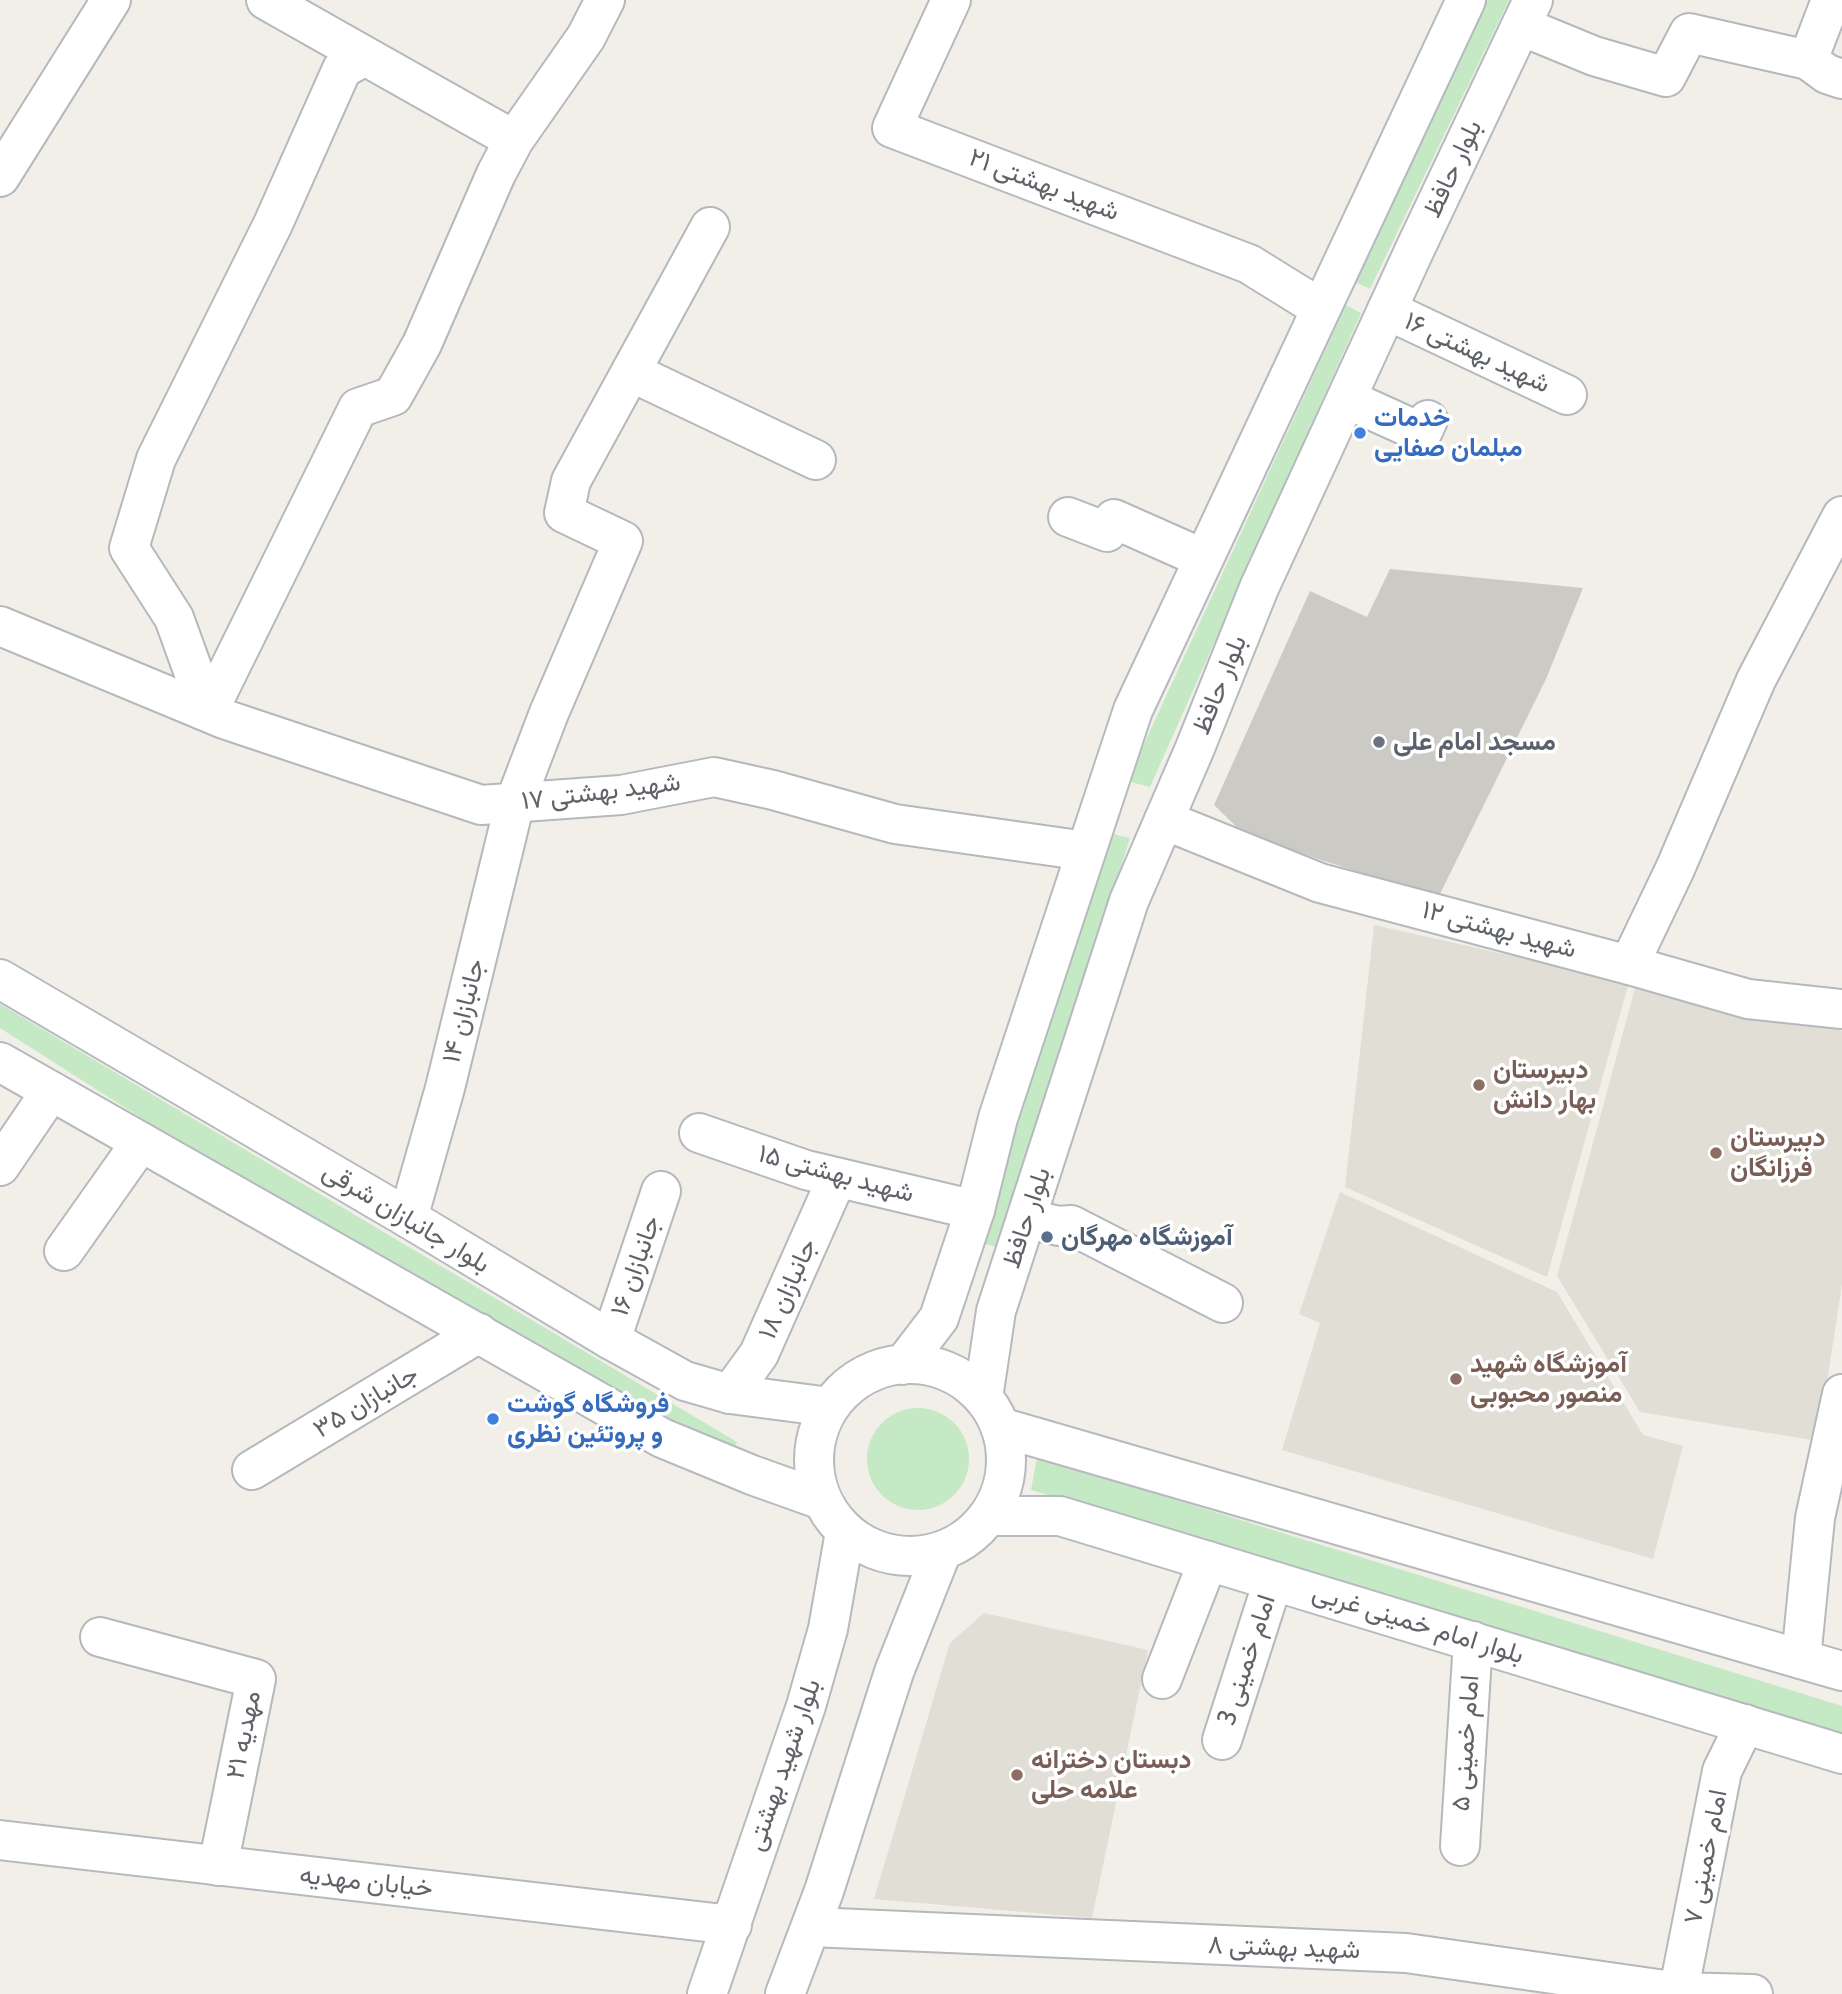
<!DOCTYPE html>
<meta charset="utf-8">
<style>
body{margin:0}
canvas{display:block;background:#f1efe8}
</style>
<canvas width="1842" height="1994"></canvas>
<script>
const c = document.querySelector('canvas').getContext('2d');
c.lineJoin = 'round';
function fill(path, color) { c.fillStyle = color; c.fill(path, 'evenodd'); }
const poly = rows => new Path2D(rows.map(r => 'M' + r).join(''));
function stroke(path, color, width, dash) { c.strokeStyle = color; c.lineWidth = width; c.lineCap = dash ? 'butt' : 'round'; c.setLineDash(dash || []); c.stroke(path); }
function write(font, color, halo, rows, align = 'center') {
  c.font = font + ' Cabin,Vazirmatn,sans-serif'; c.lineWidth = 7; c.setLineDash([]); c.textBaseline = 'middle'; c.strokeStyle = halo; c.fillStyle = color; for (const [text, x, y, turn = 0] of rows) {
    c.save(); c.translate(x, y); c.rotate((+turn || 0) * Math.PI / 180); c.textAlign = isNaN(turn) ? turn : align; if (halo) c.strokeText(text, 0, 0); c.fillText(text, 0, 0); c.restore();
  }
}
fill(poly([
 [1374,925,1629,982,1547,1277,1345,1187],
 [1637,981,1842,1031,1842,1284,1818,1441,1640,1412,1557,1276],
 [1340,1192,1557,1292,1643,1435,1683,1446,1653,1559,1282,1450,1320,1323,1299,1314],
 [984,1613,1148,1650,1092,1918,874,1899,950,1643]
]), '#e1ded6');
fill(poly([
 [1484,0,1509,0,1370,289,1353,281],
 [1346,305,1361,313,1150,787,1127,781],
 [1109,833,1130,838,1000,1248,981,1243],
 [0,1004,737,1442,732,1456,160,1130,0,1028],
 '867 1459a51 51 0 1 1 102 0a51 51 0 1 1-102 0Z',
 [1037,1457,1842,1706,1842,1732,1031,1490]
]), '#c5e8c5');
fill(poly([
 [1390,569,1583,588,1546,679,1438,898,1245,835,1214,805,1310,591,1367,617]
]), '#cccac5');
const street = poly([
 [266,0,365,56],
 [951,0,892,128,1249,264,1320,308],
 [1521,26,1594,56,1666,77,1689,33,1808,60,1827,74,1842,79],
 [1808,60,1831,0],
 [0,177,111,0],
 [1387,310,1567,395],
 [631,372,816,460],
 [1347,399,1422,433,1428,420],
 [1068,517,1107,532,1114,519,1202,558],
 [0,626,224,719,481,805,621,795,714,777,773,790,895,824,1086,851],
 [208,712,174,618,129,548,156,459,273,224,342,69,365,56,514,140],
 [208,712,358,408,393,396,422,344,496,174,514,140,586,37,605,0],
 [1164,820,1320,883,1629,965,1748,999,1842,1009],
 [1629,965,1675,869,1756,680,1842,516],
 [699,1133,806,1170,975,1210],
 [0,1166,51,1091],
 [408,1218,445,1088,515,802,549,713,623,541,564,513,571,481,710,227],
 [1028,1219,1059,1226,1071,1225,1223,1303],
 [64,1251,141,1142],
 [611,1340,661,1191],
 [730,1394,759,1354,837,1178],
 [252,1470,479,1333],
 [100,1637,256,1679,218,1866],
 [1801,1659,1815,1518,1842,1394],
 [1162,1679,1208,1561],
 [1222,1740,1273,1581],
 [1460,1846,1473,1641],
 [812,1927,1406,1953,1679,1992,1753,1994],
 [1678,1994,1722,1771,1745,1724]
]);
const secondary = poly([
 [0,979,408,1218,611,1340,685,1381,730,1394,830,1407],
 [0,1062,662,1438,752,1475,822,1500],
 '814 1460a96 96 0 1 1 192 0a96 96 0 1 1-192 0Z',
 [903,1365,939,1318,975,1210,998,1118,1133,710,1466,0],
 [983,1398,996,1311,1129,901,1195,748,1259,588,1415,249,1533,0],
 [1000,1427,1842,1671],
 [990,1516,1060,1516,1842,1754],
 [0,1840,732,1925],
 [707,1994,806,1706,828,1629,845,1532],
 [785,1994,824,1891,894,1672,942,1551]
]);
stroke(street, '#b5b8bc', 42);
stroke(secondary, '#b6babf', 42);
stroke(street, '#fff', 38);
stroke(secondary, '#fff', 38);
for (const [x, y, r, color] of [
 [1360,433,7,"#3f7fe0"],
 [1379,742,7,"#6b7280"],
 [1479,1085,7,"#8d6e63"],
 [1716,1153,7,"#8d6e63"],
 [1047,1237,7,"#5c6f8a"],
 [1456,1379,7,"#8d6e63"],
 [493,1419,7,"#3f7fe0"],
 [1017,1775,7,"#8d6e63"]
]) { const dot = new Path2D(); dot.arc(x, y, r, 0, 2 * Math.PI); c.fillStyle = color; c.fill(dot); stroke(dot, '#fff', 2.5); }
write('26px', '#5f6368', '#fff', [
 ["بلوار حافظ",1453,169,-65],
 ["شهید بهشتی ۲۱",1044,185,21],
 ["شهید بهشتی ۱۶",1477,353,25],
 ["بلوار حافظ",1220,685,-68],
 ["شهید بهشتی ۱۷",601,792,-7],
 ["شهید بهشتی ۱۲",1499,930,15],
 ["جانبازان ۱۴",464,1011,-76],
 ["شهید بهشتی ۱۵",836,1174,15],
 ["بلوار جانبازان شرقی",406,1218,31],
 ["بلوار حافظ",1027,1218,-72],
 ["جانبازان ۱۶",636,1266,-71],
 ["جانبازان ۱۸",788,1289,-66],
 ["جانبازان ۳۵",366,1402,-31],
 ["بلوار امام خمینی غربی",1418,1624,17],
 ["امام خمینی 3",1247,1660,-72],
 ["مهدیه ۲۱",244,1735,-79],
 ["امام خمینی ۵",1466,1743,-86],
 ["بلوار شهید بهشتی",784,1765,-71],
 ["امام خمینی ۷",1706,1857,-79],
 ["خیابان مهدیه",366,1882,6],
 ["شهید بهشتی ۸",1284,1948,2]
]);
write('bold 26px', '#366cbe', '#fff', [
 ["خدمات",1374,418],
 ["مبلمان صفایی",1374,448],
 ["فروشگاه گوشت",507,1404],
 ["و پروتئین نظری",507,1434]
], 'left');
write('bold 26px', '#5b616d', '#fff', [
 ["مسجد امام علی",1393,742]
], 'left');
write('bold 26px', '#785e54', '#fff', [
 ["دبیرستان",1493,1070],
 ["بهار دانش",1493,1100],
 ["دبیرستان",1730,1138],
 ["فرزانگان",1730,1168],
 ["آموزشگاه شهید",1470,1364],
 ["منصور محبوبی",1470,1394],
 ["دبستان دخترانه",1031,1760],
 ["علامه حلی",1031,1790]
], 'left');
write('bold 26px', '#4e5e75', '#fff', [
 ["آموزشگاه مهرگان",1061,1237]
], 'left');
</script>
